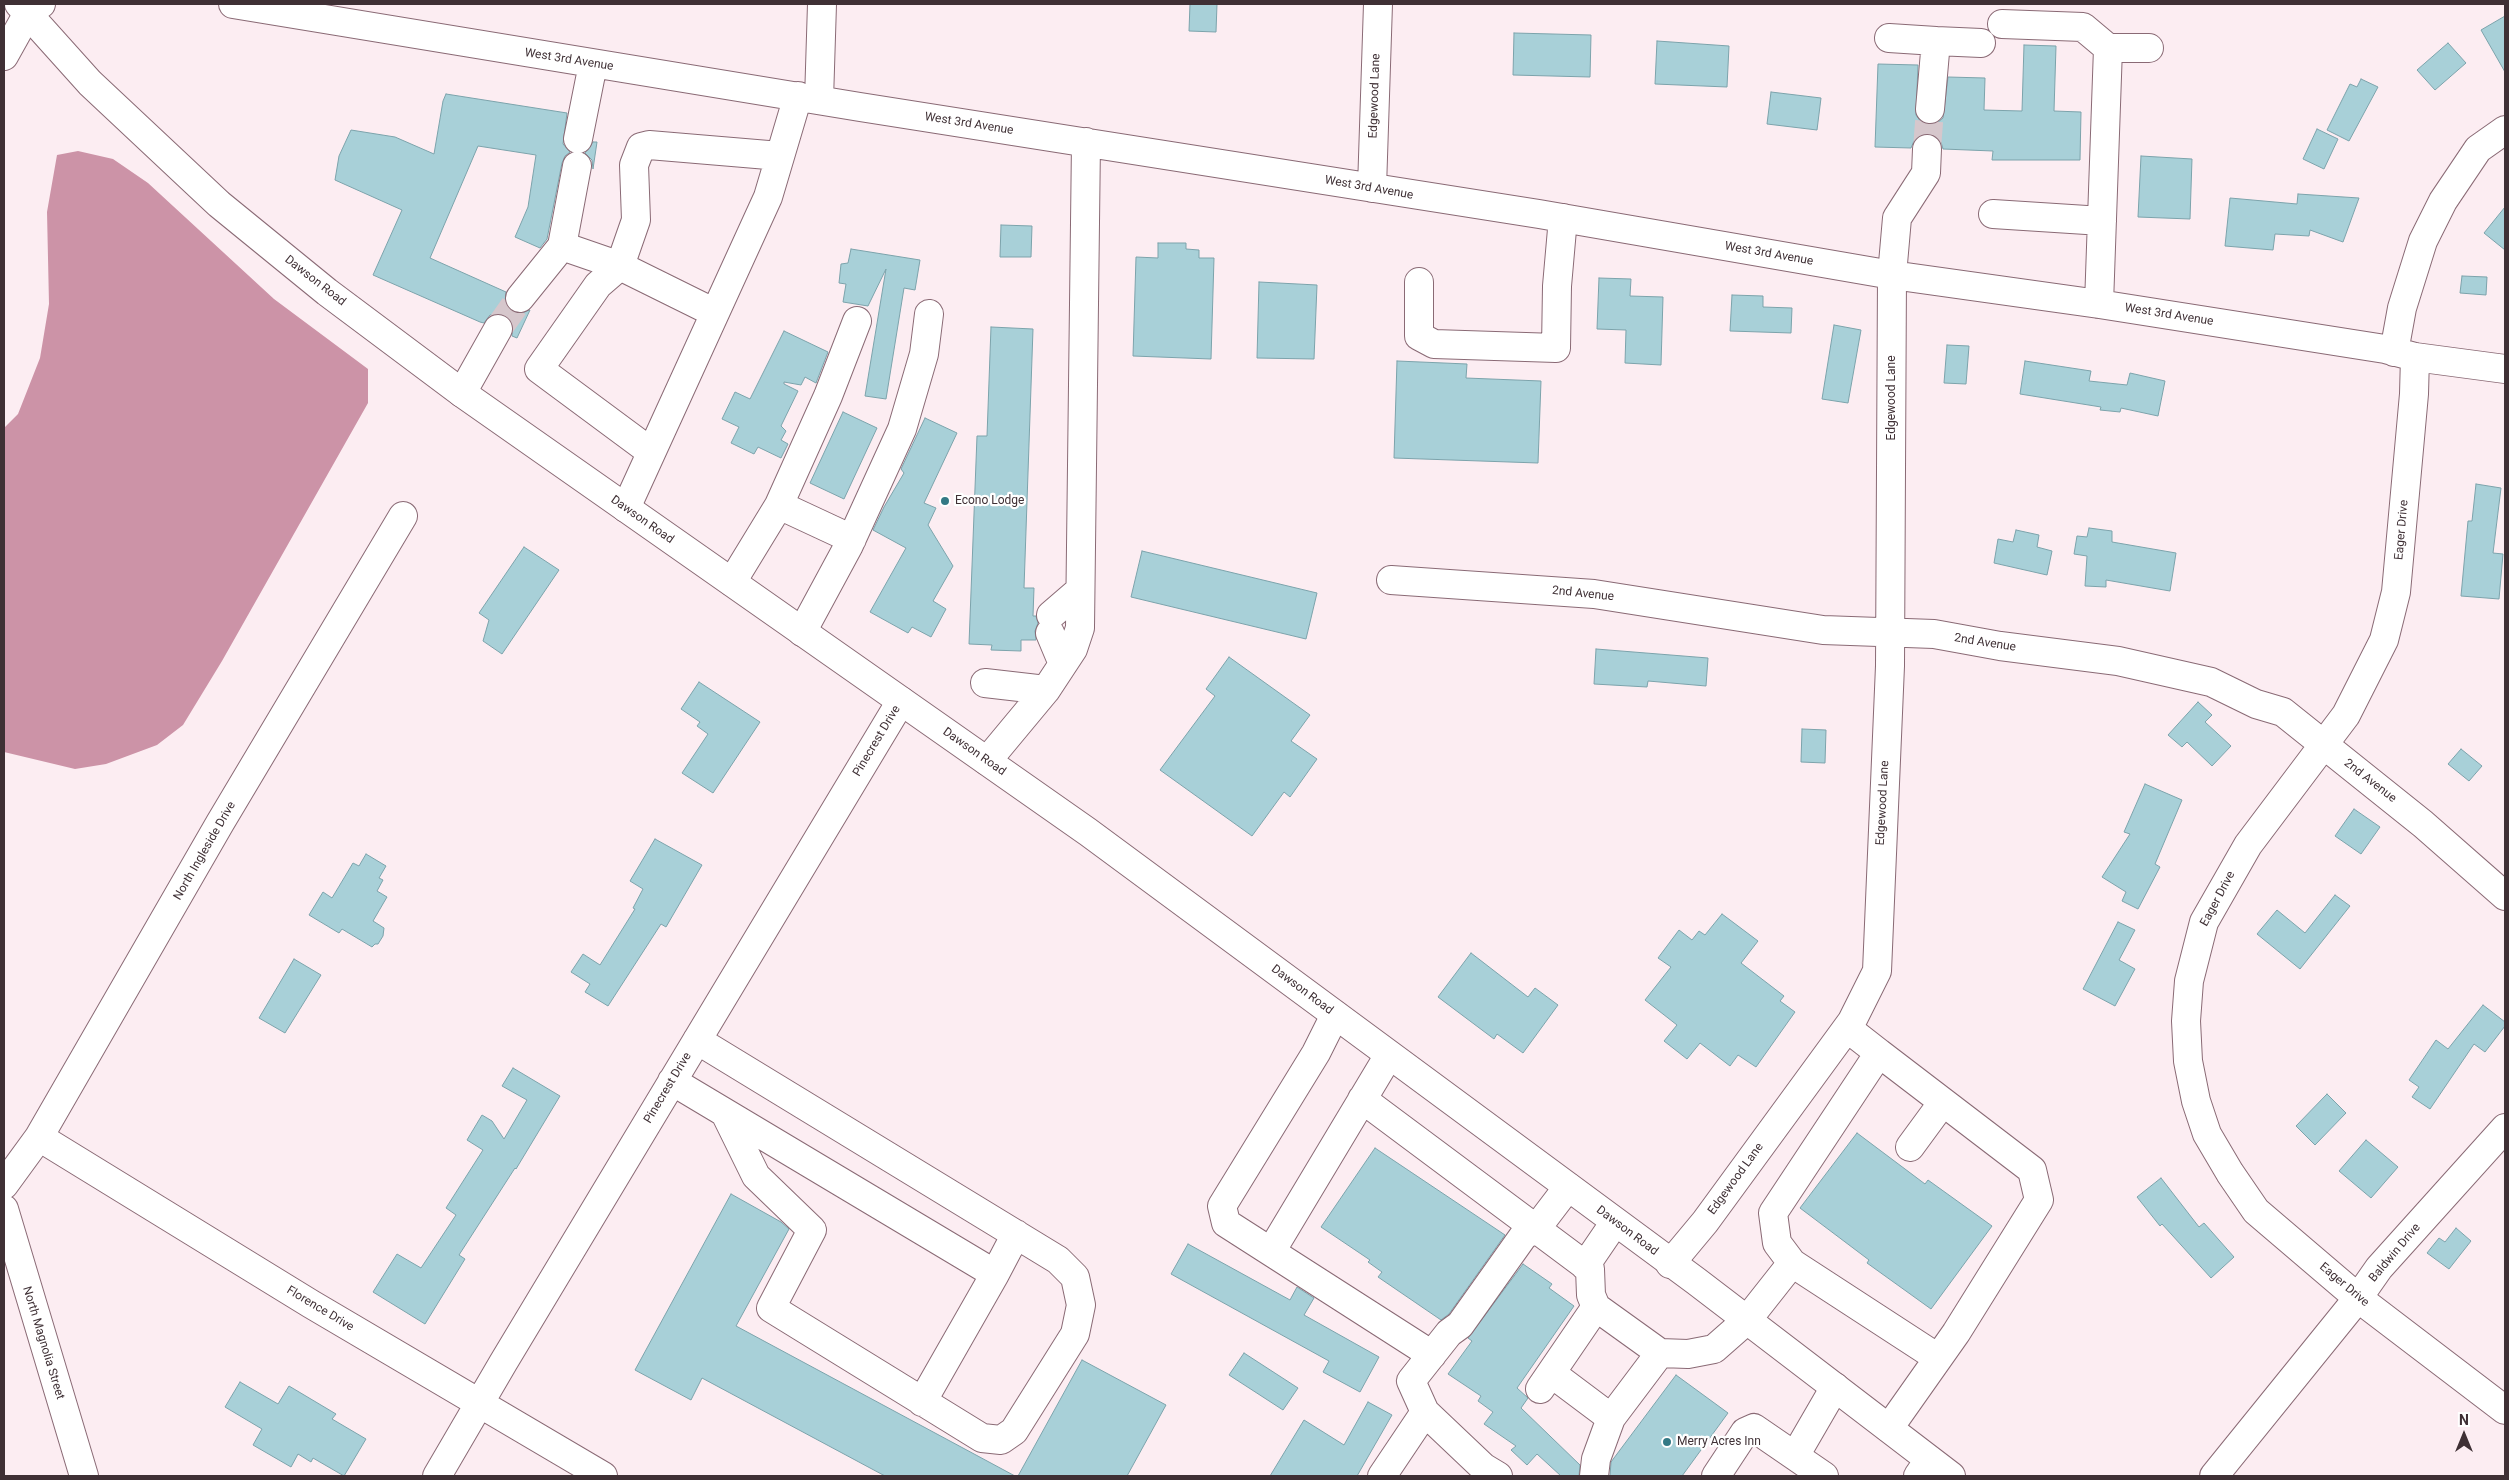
<!DOCTYPE html>
<style>
body{margin:0}
#map{position:relative;width:2509px;height:1480px;overflow:hidden;background:#fcedf2;font-family:Roboto,sans-serif}
canvas{display:block}
.frame{position:absolute;inset:0;border:5px solid #3f3035;pointer-events:none}
.north{position:absolute;left:2439px;top:1410px;width:50px;height:50px;-webkit-text-stroke:4px #fff;paint-order:stroke;rotate:0deg;font-size:14px;font-weight:700;line-height:20px;text-align:center;color:#3f3035}
.north::after{content:'';display:block;margin:auto;width:18px;height:22px;background:#3f3035;clip-path:polygon(50% 0,100% 100%,50% 72%,0 100%)}
</style>
<div id="map">
<canvas width="2509" height="1480"></canvas>
<div class="frame"></div>
<div class="north">N</div>
</div>
<script>
const c = document.querySelector('canvas').getContext('2d');
c.lineJoin = 'round';
function fill(path, color) { c.fillStyle = color; c.fill(path, 'evenodd'); }
const poly = rows => new Path2D(rows.map(r => 'M' + r).join(''));
function stroke(path, color, width, dash) { c.strokeStyle = color; c.lineWidth = width; c.lineCap = dash ? 'butt' : 'round'; c.setLineDash(dash || []); c.stroke(path); }
function write(font, color, halo, rows, align = 'center') {
  c.font = font + ' Roboto,sans-serif'; c.lineWidth = 4.5; c.setLineDash([]); c.textBaseline = 'middle'; c.strokeStyle = halo; c.fillStyle = color; for (const [text, x, y, turn = 0] of rows) {
    c.save(); c.translate(x, y); c.rotate((+turn || 0) * Math.PI / 180); c.textAlign = isNaN(turn) ? turn : align; if (halo) c.strokeText(text, 0, 0); c.fillText(text, 0, 0); c.restore();
  }
}
fill(poly([
 [78,151,113,159,148,183,274,299,368,369,368,403,222,661,183,725,157,745,106,764,75,769,4,752,4,428,18,414,40,358,49,304,47,212,57,155]
]), '#cc93a7');
const building = poly([
 [1190,4,1217,4,1216,32,1189,31,1190,4],
 [2505,16,2505,72,2481,30,2505,16],
 [1514,33,1591,35,1590,77,1513,75,1514,33],
 [1657,41,1729,46,1727,87,1655,84,1657,41],
 [2448,43,2466,63,2435,90,2417,70,2448,43],
 [2024,45,2056,46,2054,111,2081,112,2080,160,1992,160,1993,151,1943,149,1941,142,1936,136,1928,133,1919,135,1914,141,1911,148,1875,147,1878,64,1918,65,1916,115,1921,122,1929,125,1937,123,1943,118,1948,77,1985,78,1984,110,2022,111,2024,45],
 [2361,79,2378,87,2349,141,2327,130,2350,84,2357,87,2361,79],
 [1771,92,1821,98,1817,130,1767,124,1771,92],
 [446,94,567,113,563,144,570,152,565,156,562,163,547,239,540,248,515,237,528,207,536,155,478,146,430,258,506,292,505,303,511,310,518,313,530,310,517,338,512,336,512,321,505,315,498,313,490,315,484,323,480,322,373,275,402,210,335,180,339,156,351,130,395,137,434,154,443,101,446,94],
 [2317,129,2338,139,2324,169,2303,159,2317,129],
 [593,142,597,142,593,169,592,160,585,153,593,142],
 [2141,156,2192,159,2190,219,2138,217,2141,156],
 [2298,194,2359,198,2343,242,2310,230,2309,236,2275,234,2273,250,2225,246,2230,198,2297,204,2298,194],
 [2505,207,2505,250,2484,233,2505,207],
 [1001,225,1032,226,1031,257,1000,257,1001,225],
 [1158,243,1186,243,1186,249,1199,250,1199,258,1214,258,1211,359,1133,356,1136,257,1158,258,1158,243],
 [851,249,920,260,915,290,904,288,886,399,865,396,886,269,868,306,843,302,846,284,839,283,841,264,848,263,851,249],
 [2462,276,2487,277,2486,295,2460,293,2462,276],
 [1599,278,1631,279,1630,296,1663,297,1661,365,1625,363,1626,330,1597,329,1599,278],
 [1259,282,1317,285,1314,359,1257,358,1259,282],
 [1732,295,1763,296,1763,307,1792,308,1791,333,1730,331,1732,295],
 [1834,325,1861,330,1848,403,1822,399,1834,325],
 [991,327,1033,329,1024,588,1034,588,1033,616,1036,616,1038,623,1035,631,1036,640,1021,640,1021,651,991,650,992,645,969,644,977,436,987,436,991,327],
 [784,331,828,352,816,383,805,377,801,385,784,382,784,384,798,391,781,426,786,431,781,440,788,444,781,458,758,447,754,454,731,443,739,427,722,419,735,392,750,399,784,331],
 [1947,345,1969,346,1966,384,1944,383,1947,345],
 [1397,361,1467,364,1466,378,1541,381,1538,463,1394,458,1397,361],
 [2025,361,2091,371,2089,381,2127,385,2130,373,2165,381,2158,416,2121,408,2120,412,2100,410,2101,407,2020,394,2025,361],
 [843,412,877,428,844,499,810,483,843,412],
 [925,418,957,433,924,503,936,508,928,525,953,566,933,601,946,609,931,637,912,627,908,633,870,612,906,548,873,530,884,507,904,473,901,469,925,418],
 [2476,484,2501,488,2493,553,2503,554,2499,599,2461,596,2468,521,2472,521,2476,484],
 [2089,528,2112,531,2112,542,2176,553,2170,591,2106,580,2106,587,2085,586,2087,556,2074,554,2077,536,2087,537,2089,528],
 [2016,530,2039,535,2037,547,2052,551,2047,575,1994,563,1998,539,2013,542,2016,530],
 [524,547,559,570,502,654,483,641,489,620,479,613,524,547],
 [1142,551,1317,593,1306,639,1131,597,1142,551],
 [1596,649,1708,658,1706,686,1648,681,1647,687,1594,684,1596,649],
 [1229,657,1310,715,1291,741,1317,759,1290,797,1284,792,1252,836,1160,770,1215,696,1206,689,1229,657],
 [699,682,760,722,713,793,682,773,708,734,697,726,700,722,681,709,699,682],
 [2198,702,2212,715,2205,722,2231,746,2212,766,2187,742,2182,747,2168,735,2198,702],
 [1802,729,1826,730,1825,763,1801,762,1802,729],
 [2461,749,2482,766,2469,781,2448,764,2461,749],
 [2145,784,2182,800,2155,864,2160,867,2138,909,2122,901,2126,892,2102,877,2130,834,2124,832,2145,784],
 [2354,809,2380,827,2361,854,2335,836,2354,809],
 [655,839,702,865,666,927,661,924,608,1006,585,992,590,984,571,972,583,954,600,965,635,909,633,908,643,889,630,881,655,839],
 [366,854,386,866,379,878,383,880,377,891,387,897,373,921,384,928,383,936,378,944,375,944,372,947,342,929,339,933,309,915,323,892,332,898,353,863,359,866,366,854],
 [2335,895,2350,906,2300,969,2257,934,2277,910,2305,933,2335,895],
 [1722,914,1758,941,1741,963,1784,996,1780,1001,1795,1012,1756,1067,1738,1055,1730,1066,1700,1043,1687,1059,1664,1041,1677,1025,1645,1000,1671,967,1658,958,1679,930,1692,940,1699,931,1705,935,1722,914],
 [2118,922,2135,930,2119,960,2135,969,2115,1006,2083,989,2118,922],
 [1471,953,1528,997,1535,988,1558,1005,1523,1053,1497,1034,1494,1039,1438,997,1471,953],
 [294,959,321,975,285,1033,259,1018,294,959],
 [2483,1005,2505,1022,2505,1026,2485,1052,2474,1044,2430,1109,2412,1097,2419,1087,2409,1080,2436,1040,2448,1049,2483,1005],
 [513,1068,560,1096,516,1169,515,1168,459,1255,465,1259,425,1324,373,1292,397,1254,421,1268,456,1215,446,1208,483,1150,467,1140,482,1115,492,1121,504,1139,527,1100,502,1086,513,1068],
 [2327,1094,2346,1113,2315,1145,2296,1126,2327,1094],
 [1857,1133,1925,1184,1928,1180,1992,1226,1931,1309,1867,1263,1869,1260,1800,1208,1857,1133],
 [2366,1140,2398,1167,2371,1198,2339,1171,2366,1140],
 [1375,1148,1505,1235,1449,1314,1441,1320,1378,1277,1382,1272,1368,1262,1370,1260,1321,1227,1375,1148],
 [2161,1178,2199,1227,2204,1223,2234,1257,2211,1278,2162,1224,2160,1226,2137,1197,2161,1178],
 [731,1194,781,1222,789,1229,736,1326,1015,1476,885,1476,702,1378,691,1400,635,1370,731,1194],
 [2456,1228,2471,1241,2449,1269,2427,1253,2439,1238,2445,1242,2456,1228],
 [1188,1244,1290,1300,1297,1287,1314,1298,1304,1315,1379,1357,1360,1392,1323,1372,1329,1361,1171,1274,1188,1244],
 [1523,1264,1552,1284,1549,1288,1574,1306,1517,1388,1528,1398,1521,1408,1580,1465,1579,1476,1561,1476,1537,1454,1527,1465,1511,1450,1516,1446,1484,1424,1493,1412,1478,1401,1481,1396,1448,1374,1472,1341,1468,1338,1523,1264],
 [1244,1353,1298,1388,1283,1410,1229,1375,1244,1353],
 [1082,1360,1166,1405,1127,1476,1018,1476,1082,1360],
 [1676,1375,1728,1413,1682,1476,1610,1476,1611,1462,1676,1375],
 [240,1382,278,1404,289,1386,336,1414,332,1419,366,1439,344,1476,313,1458,311,1462,298,1454,291,1467,253,1445,262,1429,225,1407,240,1382],
 [1368,1402,1392,1415,1357,1476,1270,1476,1304,1420,1344,1445,1368,1402]
]);
fill(building, '#a8d0d8');
stroke(building, '#7ca3ab', 1);
stroke(poly([
 [1927,149,1930,109],
 [498,329,520,298]
]), '#d6c7cc', 28, [28, 14]);
const minor = poly([
 [233,4,860,107,1539,214,1892,275,2099,304,2385,349,2415,357,2505,369],
 [2002,24,2083,27,2108,48,2099,304],
 [1889,38,1936,41,1930,109],
 [1936,41,1981,43],
 [2108,48,2149,48],
 [4,56,28,13,41,4],
 [819,100,822,4],
 [578,139,593,64],
 [1372,188,1378,4],
 [1993,214,2102,221],
 [562,246,577,166],
 [1419,282,1419,336,1434,344,1556,348,1557,286,1563,218],
 [520,298,562,246,620,266,715,313],
 [2394,352,2402,308,2423,241,2443,201,2478,149,2505,130],
 [2415,357,2414,394,2396,592,2384,640,2346,715,2248,845,2204,922,2189,981,2186,1021,2188,1061,2196,1101,2207,1134,2230,1173,2256,1211,2358,1298,2505,1410],
 [462,393,498,329],
 [651,452,539,369,598,285,620,266,636,220,634,165,641,147,649,145,780,156],
 [779,505,828,396,857,321],
 [626,508,768,197,798,96],
 [1391,580,1594,594,1823,630,1934,634,2000,646,2118,661,2211,682,2256,704,2283,712,2423,824,2505,896],
 [732,582,779,505,852,539],
 [1051,615,1080,590],
 [802,632,849,545,902,429,924,354,929,314],
 [1050,633,1063,664],
 [985,683,1046,690],
 [987,761,1046,690,1073,649,1080,628,1086,142],
 [1335,1015,1316,1053,1222,1206,1226,1223,1432,1355],
 [697,1040,1058,1260,1075,1277,1081,1305,1075,1334,1014,1431,1001,1440,982,1438,771,1308,812,1230,756,1176,725,1113],
 [1879,1053,2032,1170,2039,1200,1956,1333,1889,1428],
 [672,1081,995,1274,1016,1234],
 [1362,1099,1590,1269,1591,1295,1596,1307,1540,1389],
 [39,1137,311,1304,603,1476],
 [1910,1147,1943,1102],
 [4,1185,39,1137,220,823,403,516],
 [4,1209,84,1476],
 [1272,1250,1389,1055],
 [1792,1263,1938,1358],
 [1670,1264,1705,1222,1852,1021,1877,971,1890,666,1892,275,1897,218,1926,173,1927,149],
 [1585,1266,1615,1222],
 [1596,1307,1660,1353,1688,1354,1714,1349,1747,1320,1792,1263,1777,1243,1773,1213,1879,1053,1847,1028],
 [1551,1373,1611,1418,1596,1459,1594,1476],
 [922,1402,995,1274],
 [1425,1412,1483,1467,1498,1476],
 [1611,1418,1660,1353],
 [1795,1456,1835,1387],
 [437,1476,503,1363,901,701],
 [1382,1476,1425,1412,1411,1381,1449,1333,1460,1325,1524,1235,1536,1229,1568,1187],
 [1716,1476,1745,1432,1754,1428,1824,1476],
 [1918,1476,1929,1460],
 [2214,1476,2358,1298,2379,1268,2505,1128]
]);
const major = poly([
 [19,4,90,83,219,204,327,292,462,393,1088,832,1696,1281,1951,1476]
]);
stroke(minor, '#8a6a75', 30);
stroke(major, '#8a6a75', 30);
stroke(minor, '#fff', 28);
stroke(major, '#fff', 28);
for (const [x, y, r, color] of [
 [945,501,5,"#337985"],
 [1667,1442,5,"#337985"]
]) { const dot = new Path2D(); dot.arc(x, y, r, 0, 2 * Math.PI); c.fillStyle = color; c.fill(dot); stroke(dot, '#fff', 2); }
write('12px', '#3f3035', '#fff', [
 ["West 3rd Avenue",569,60,9],
 ["Edgewood Lane",1375,96,-88],
 ["West 3rd Avenue",969,124,9],
 ["West 3rd Avenue",1369,188,10],
 ["West 3rd Avenue",1769,254,10],
 ["Dawson Road",315,281,38],
 ["West 3rd Avenue",2169,315,9],
 ["Edgewood Lane",1892,398,-90],
 ["Dawson Road",642,520,35],
 ["Eager Drive",2402,530,-85],
 ["2nd Avenue",1583,594,6],
 ["2nd Avenue",1985,643,9],
 ["Pinecrest Drive",877,741,-59],
 ["Dawson Road",974,752,35],
 ["2nd Avenue",2370,781,38],
 ["Edgewood Lane",1883,803,-87],
 ["North Ingleside Drive",205,851,-60],
 ["Eager Drive",2218,899,-62],
 ["Dawson Road",1302,990,37],
 ["Pinecrest Drive",668,1088,-59],
 ["Edgewood Lane",1736,1179,-54],
 ["Dawson Road",1627,1231,37],
 ["Baldwin Drive",2395,1253,-50],
 ["Eager Drive",2344,1285,40],
 ["Florence Drive",320,1309,31],
 ["North Magnolia Street",43,1343,73]
]);
write('12px', '#3f3035', '#fff', [
 ["Econo Lodge",955,501],
 ["Merry Acres Inn",1677,1442]
], 'left');
</script>
